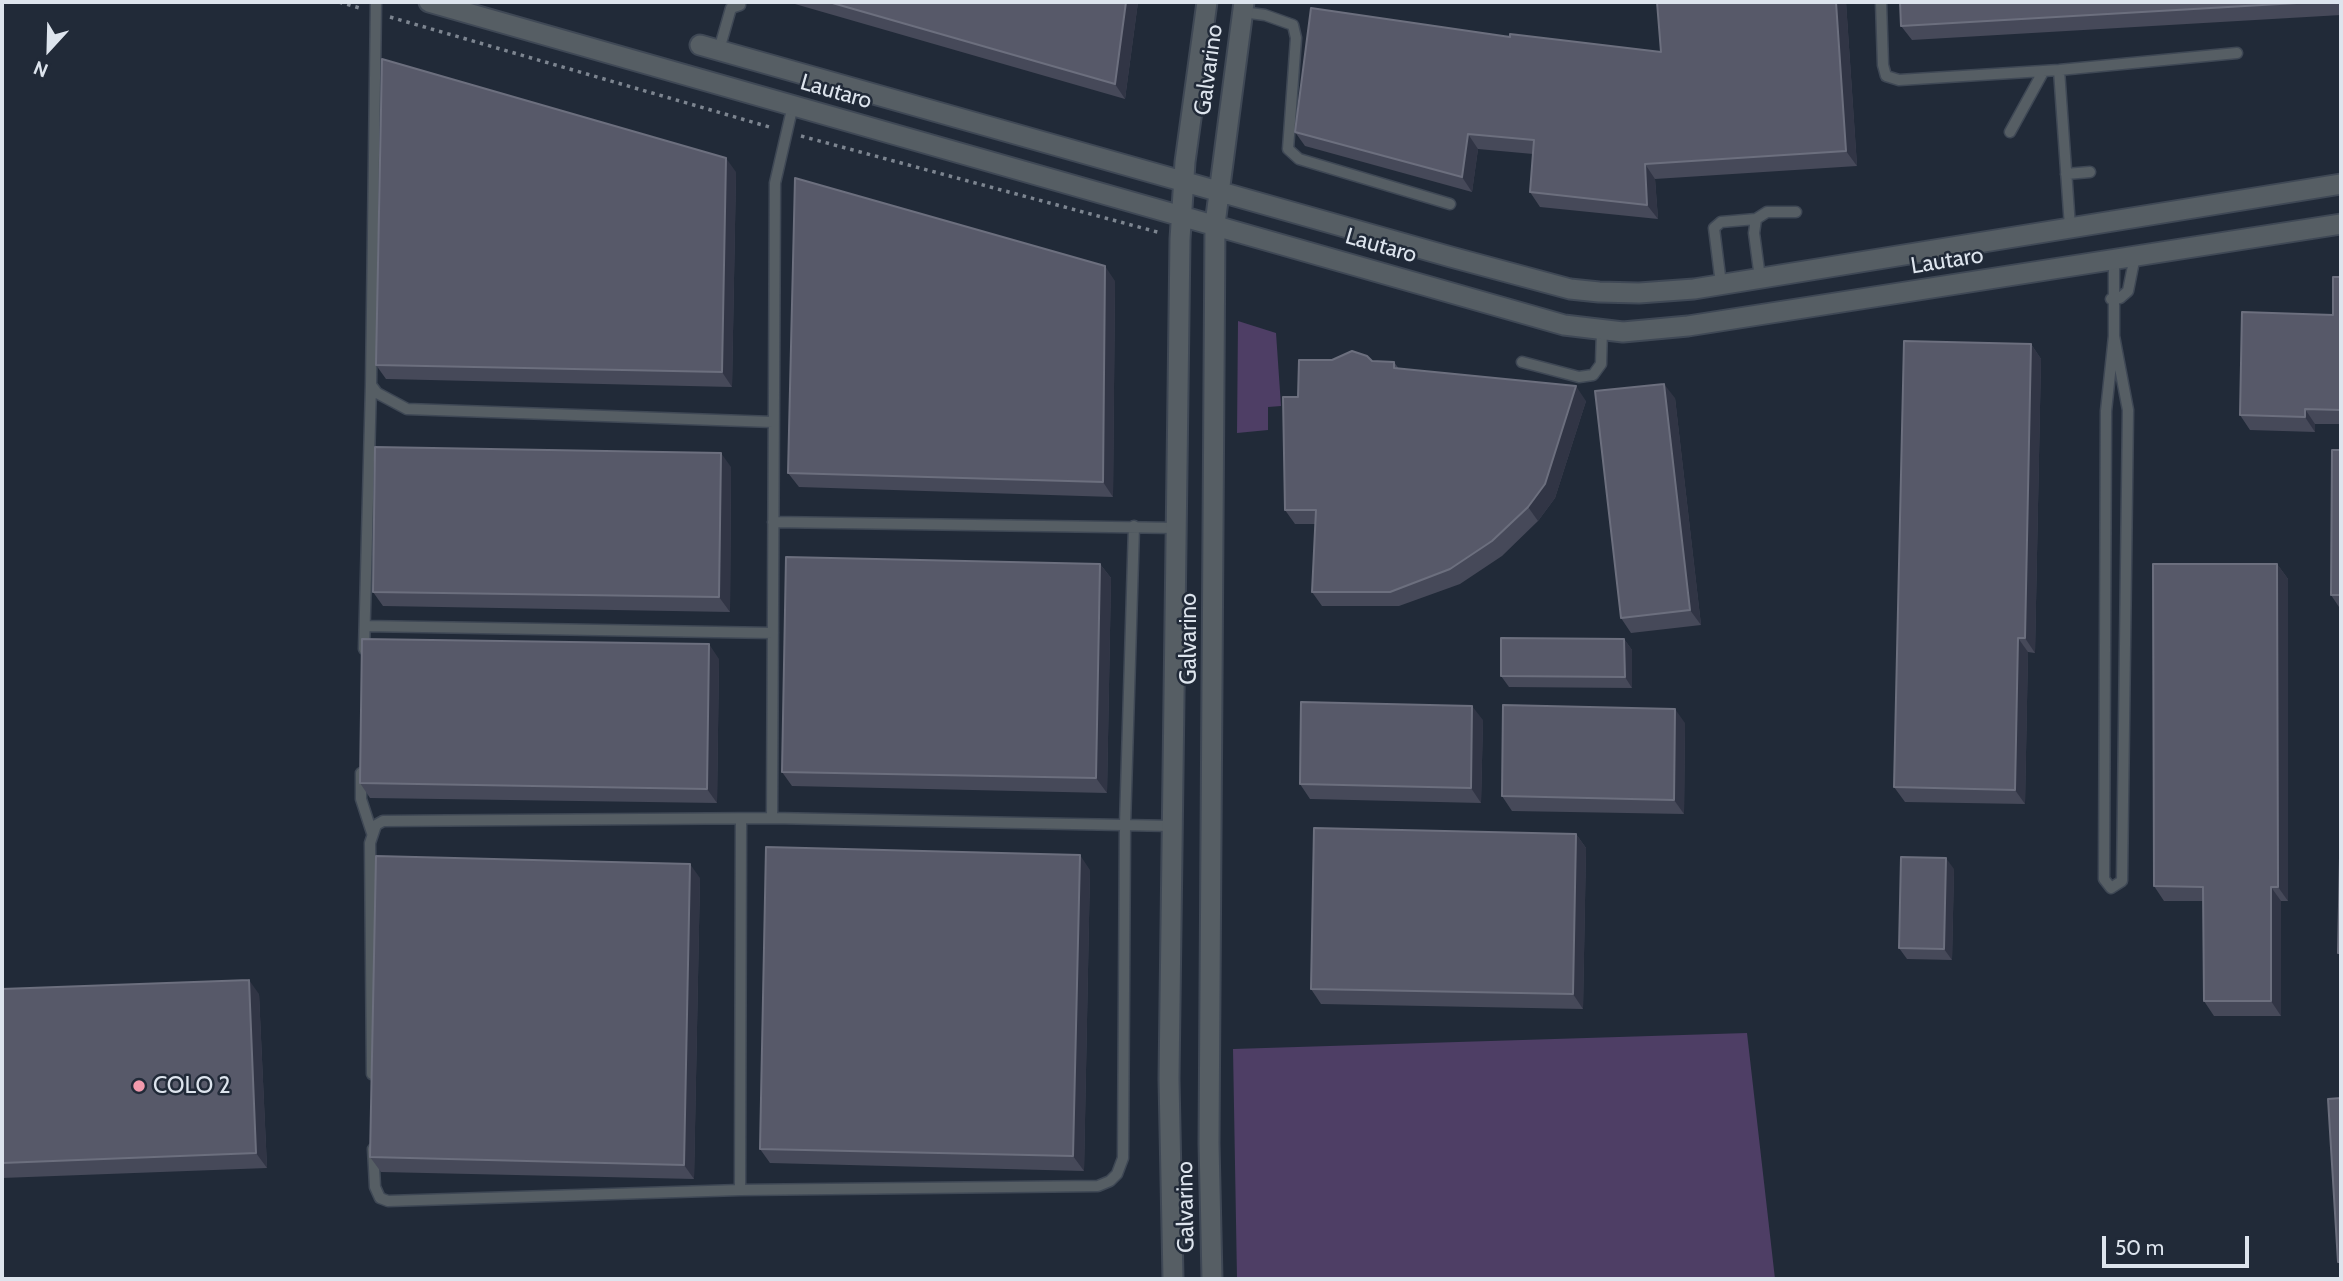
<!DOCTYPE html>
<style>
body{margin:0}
#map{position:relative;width:2343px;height:1281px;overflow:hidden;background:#212a38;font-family:Cabin,sans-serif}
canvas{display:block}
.frame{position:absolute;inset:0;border:4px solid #dde4ed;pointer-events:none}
.north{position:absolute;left:14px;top:14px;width:70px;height:70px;-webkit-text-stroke:5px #212a38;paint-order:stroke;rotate:202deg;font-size:19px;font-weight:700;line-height:28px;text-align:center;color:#dde4ed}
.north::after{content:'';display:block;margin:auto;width:24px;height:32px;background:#dde4ed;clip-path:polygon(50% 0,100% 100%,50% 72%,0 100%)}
.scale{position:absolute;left:2102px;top:1236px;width:147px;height:32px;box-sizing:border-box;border:4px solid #dde4ed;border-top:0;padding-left:9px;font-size:21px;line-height:24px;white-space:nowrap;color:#dde4ed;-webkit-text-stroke:5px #212a38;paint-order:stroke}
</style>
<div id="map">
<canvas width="2343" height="1281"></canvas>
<div class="frame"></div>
<div class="north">N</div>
<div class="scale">50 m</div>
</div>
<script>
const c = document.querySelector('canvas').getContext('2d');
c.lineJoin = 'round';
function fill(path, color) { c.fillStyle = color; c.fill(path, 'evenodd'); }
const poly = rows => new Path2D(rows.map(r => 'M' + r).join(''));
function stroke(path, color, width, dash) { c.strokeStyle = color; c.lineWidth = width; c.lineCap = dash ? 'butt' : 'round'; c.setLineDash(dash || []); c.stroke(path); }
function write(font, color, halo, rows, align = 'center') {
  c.font = font + ' Cabin,sans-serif'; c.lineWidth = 5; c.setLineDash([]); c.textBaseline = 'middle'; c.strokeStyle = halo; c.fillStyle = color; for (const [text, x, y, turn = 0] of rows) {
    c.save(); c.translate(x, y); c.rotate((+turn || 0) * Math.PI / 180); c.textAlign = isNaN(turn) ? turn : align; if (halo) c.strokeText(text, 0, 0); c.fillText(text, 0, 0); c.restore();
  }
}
fill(poly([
 [1238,321,1276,333,1281,406,1268,407,1268,430,1237,433],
 [1747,1033,1775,1279,1237,1279,1233,1049]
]), '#4e3e65');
const lane = poly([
 [376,2,371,385,377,393,407,409,773,422],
 [1881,2,1883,65,1886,76,1899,80,2059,70,2237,53],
 [1242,12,1265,15,1293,25,1296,38,1288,149,1299,159,1450,204],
 [719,50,731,8,740,5],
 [2059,70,2070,227],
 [793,105,775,183,772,818,1173,826],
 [2010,132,2043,72],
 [2066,174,2090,172],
 [1760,278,1754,233,1756,219,1767,212,1796,212],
 [1721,284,1714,228,1721,222,1756,219],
 [2111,299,2120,298,2128,291,2135,256],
 [2114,336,2128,410,2122,881,2111,888,2104,879,2106,411,2114,336,2114,259],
 [1522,362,1579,377,1593,375,1601,364,1602,329],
 [773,522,1178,528],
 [365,626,773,633],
 [364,649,371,385],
 [361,773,361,799,372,833],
 [741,819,740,1190,1098,1186,1110,1181,1117,1174,1123,1158,1125,825,1134,526],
 [372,1074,370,843,376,825,383,821,772,818],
 [373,1149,375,1187,380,1198,388,1201,740,1190]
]);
const street = poly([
 [429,2,1564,325,1623,332,1688,326,2341,224],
 [700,45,1451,257,1570,289,1599,292,1639,293,1694,289,2341,184],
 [1173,1279,1169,1079,1180,239,1185,162,1207,2],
 [1212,1279,1209,1143,1215,224,1244,2]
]);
stroke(lane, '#3f4855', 13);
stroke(street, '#3f4855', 23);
stroke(poly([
 [339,2,363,9],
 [390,17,773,128],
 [801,136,1161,233]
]), '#7d8590', 3.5, [3.5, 5]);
stroke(lane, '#565e64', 10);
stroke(street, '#565e64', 19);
fill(poly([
 [788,2,1138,2,1125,99],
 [1657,2,1846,2,1857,166,1655,179,1658,219,1540,207,1530,192,1533,154,1478,149,1472,192,1305,146,1295,132,1510,37,1661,52],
 [1900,2,2341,2,2341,15,1912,40,1901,26],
 [736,172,732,387,386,379,376,365],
 [2341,277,2341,424,2315,424,2315,432,2250,430,2240,415,2333,315],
 [1115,281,1113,497,799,487,788,473],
 [2031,344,2041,359,2035,653,2028,652,2025,804,1905,802,1894,787],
 [1332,360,1394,362,1399,369,1586,401,1555,498,1538,521,1502,556,1460,584,1399,606,1322,606,1312,592,1315,524,1295,524,1285,510,1298,397],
 [1675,398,1701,625,1631,633,1621,618],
 [2341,450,2341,610,2331,595],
 [731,467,730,612,383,606,373,592],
 [1100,564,1111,578,1107,793,792,786,782,772],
 [2277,564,2288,579,2288,901,2281,901,2281,1016,2214,1016,2204,1001,2203,901,2164,901,2154,886],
 [1624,639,1632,650,1632,688,1509,687,1501,676],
 [719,659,717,803,370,798,360,783],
 [1483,720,1481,803,1310,799,1300,784],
 [1685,723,1684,814,1512,811,1502,796],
 [1576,834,1586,848,1583,1009,1321,1004,1311,989],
 [1954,869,1952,960,1907,959,1899,948],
 [1090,870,1084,1171,770,1163,760,1149],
 [700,878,694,1179,381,1172,370,1157],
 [2,989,259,994,267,1168,2,1178]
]), '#464959');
fill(poly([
 [1126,2,1138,2,1125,99,1115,84],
 [1836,2,1846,2,1857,166,1846,151],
 [1468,134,1478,149,1472,192,1462,177],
 [726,158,736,172,732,387,722,372],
 [1645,164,1655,179,1658,219,1647,205],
 [1105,266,1115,281,1113,497,1103,482],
 [2031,344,2041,359,2035,653,2025,638],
 [1664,384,1675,398,1701,625,1690,610],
 [1576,386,1586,401,1555,498,1538,521,1528,507],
 [2305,409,2315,424,2315,432,2305,417],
 [721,453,731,467,730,612,719,597],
 [1100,564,1111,578,1107,793,1096,778],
 [2277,564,2288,579,2288,901,2278,887],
 [2018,638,2028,652,2025,804,2015,790],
 [1624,639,1632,650,1632,688,1625,677],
 [709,644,719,659,717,803,707,789],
 [1472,706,1483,720,1481,803,1471,788],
 [1675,709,1685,723,1684,814,1674,800],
 [1576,834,1586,848,1583,1009,1573,994],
 [1080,855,1090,870,1084,1171,1073,1156],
 [1946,858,1954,869,1952,960,1944,949],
 [690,864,700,878,694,1179,684,1165],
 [2271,887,2281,901,2281,1016,2271,1001],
 [249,980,259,994,267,1168,256,1153]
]), '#313545');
const building = poly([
 [829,2,1126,2,1115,84,829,2],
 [1657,2,1836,2,1846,151,1645,164,1647,205,1530,192,1534,140,1468,134,1462,177,1295,132,1311,8,1510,37,1510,34,1661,52,1657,2],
 [1900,2,2314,2,1901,26,1900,2],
 [382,59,726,158,722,372,376,365,382,59],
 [795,178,1105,266,1103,482,788,473,795,178],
 [2333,277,2341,277,2341,410,2305,409,2305,417,2240,415,2242,312,2333,315,2333,277],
 [1904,341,2031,344,2025,638,2018,638,2015,790,1894,787,1904,341],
 [1352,351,1367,356,1372,361,1394,362,1394,368,1576,386,1545,484,1528,507,1492,541,1450,569,1390,592,1312,592,1316,510,1285,510,1283,397,1298,397,1299,360,1332,360,1352,351],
 [1664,384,1690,610,1621,618,1595,391,1664,384],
 [375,447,721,453,719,597,373,592,375,447],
 [2332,450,2341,450,2341,595,2331,595,2332,450],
 [786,557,1100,564,1096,778,782,772,786,557],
 [2153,564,2277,564,2278,887,2271,887,2271,1001,2204,1001,2203,887,2154,886,2153,564],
 [1501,638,1624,639,1625,677,1501,676,1501,638],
 [362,639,709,644,707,789,360,783,362,639],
 [1301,702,1472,706,1471,788,1300,784,1301,702],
 [1503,705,1675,709,1674,800,1502,796,1503,705],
 [1314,828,1576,834,1573,994,1311,989,1314,828],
 [766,847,1080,855,1073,1156,760,1149,766,847],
 [376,856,690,864,684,1165,370,1157,376,856],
 [1901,857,1946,858,1944,949,1899,948,1901,857],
 [2340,857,2341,857,2341,953,2338,953,2340,857],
 [249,980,256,1153,2,1163,2,989,249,980],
 [2341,1098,2341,1262,2338,1262,2328,1099,2341,1098]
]);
fill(building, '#575969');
stroke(building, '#6c6f7e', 2);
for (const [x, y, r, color] of [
 [139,1086,7,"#f29aad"]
]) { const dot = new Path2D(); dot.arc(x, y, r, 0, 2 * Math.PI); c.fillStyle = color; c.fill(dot); stroke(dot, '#212a38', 2.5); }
write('23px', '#dde4ed', '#212a38', [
 ["Galvarino",1209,70,-82],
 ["Lautaro",836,92,16],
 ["Lautaro",1381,246,16],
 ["Lautaro",1947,261,-9],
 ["Galvarino",1189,639,-90],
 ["Galvarino",1186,1207,-91]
]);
write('23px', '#dde4ed', '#212a38', [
 ["COLO 2",153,1086]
], 'left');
</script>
